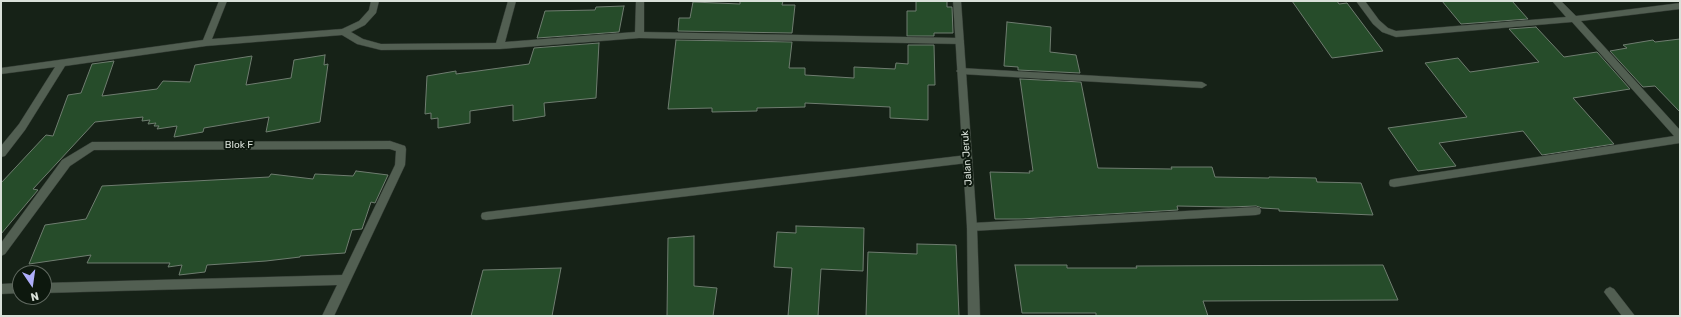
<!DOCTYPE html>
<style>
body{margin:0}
#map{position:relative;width:1681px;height:317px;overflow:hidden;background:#162217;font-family:Rubik,sans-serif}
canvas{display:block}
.frame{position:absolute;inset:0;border:2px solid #d9e1d9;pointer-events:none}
.north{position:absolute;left:12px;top:265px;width:40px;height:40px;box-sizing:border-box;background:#0d180e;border:1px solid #5f685f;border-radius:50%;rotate:167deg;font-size:11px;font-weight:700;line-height:16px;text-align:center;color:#d9e1d9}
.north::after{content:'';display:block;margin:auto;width:14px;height:18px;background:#aeaefa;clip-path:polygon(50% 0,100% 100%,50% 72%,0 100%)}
</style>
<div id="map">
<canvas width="1681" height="317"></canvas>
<div class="frame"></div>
<div class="north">N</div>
</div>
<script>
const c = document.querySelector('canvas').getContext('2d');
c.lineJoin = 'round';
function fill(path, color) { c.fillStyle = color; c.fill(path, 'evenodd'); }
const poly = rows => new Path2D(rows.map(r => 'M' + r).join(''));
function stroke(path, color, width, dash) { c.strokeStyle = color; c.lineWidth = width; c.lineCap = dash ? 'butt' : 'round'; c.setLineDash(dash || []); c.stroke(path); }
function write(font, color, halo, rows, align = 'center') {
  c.font = font + ' Rubik,sans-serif'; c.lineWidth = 4; c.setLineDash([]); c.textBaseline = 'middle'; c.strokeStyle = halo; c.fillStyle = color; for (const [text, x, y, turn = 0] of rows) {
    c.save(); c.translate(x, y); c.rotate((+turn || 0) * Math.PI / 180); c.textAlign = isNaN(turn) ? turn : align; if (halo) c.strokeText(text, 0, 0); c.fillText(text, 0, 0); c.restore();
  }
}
const building = poly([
 [740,1,783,1,782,5,795,5,792,33,678,31,679,18,690,18,693,2,740,4,740,1],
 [916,1,947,1,947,7,952,7,953,33,934,33,934,36,907,36,907,11,916,11,916,1],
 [1292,1,1337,1,1339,4,1347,3,1383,51,1332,58,1292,1],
 [1442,1,1512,1,1528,19,1461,24,1442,1],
 [624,6,619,32,537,38,545,11,595,10,596,7,624,6],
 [1007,22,1051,27,1050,52,1076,55,1080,73,1018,70,1018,67,1004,66,1007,22],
 [1536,27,1564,57,1597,52,1630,89,1573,98,1614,144,1542,155,1523,131,1439,143,1456,166,1418,171,1388,128,1467,117,1425,63,1458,58,1470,72,1539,62,1509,29,1536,27],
 [1680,39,1680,112,1655,86,1643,87,1610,51,1627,48,1623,45,1653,40,1655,42,1680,39],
 [676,40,792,42,789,68,805,68,805,75,854,78,854,67,895,69,896,63,908,64,908,45,934,45,935,85,928,85,928,120,890,118,890,107,805,103,805,107,757,108,757,111,712,112,712,108,668,109,676,40],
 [599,43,596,98,544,103,545,116,513,121,513,105,470,111,470,123,438,128,438,118,431,119,431,113,425,114,427,76,456,71,456,74,529,64,534,48,599,43],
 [325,55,324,65,328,64,320,122,266,132,269,117,204,128,203,132,174,137,177,126,157,129,159,126,154,126,156,123,148,124,150,120,142,121,143,117,95,122,33,189,38,190,1,234,1,183,46,135,53,136,68,95,81,93,92,64,114,61,102,96,157,89,163,81,190,82,195,65,252,56,246,85,291,78,294,60,325,55],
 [1020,79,1081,82,1098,168,1172,169,1171,167,1212,167,1215,177,1269,178,1269,177,1316,178,1317,182,1361,183,1373,215,1279,211,1279,209,1262,208,1256,206,1229,207,1177,206,1178,210,1021,219,995,219,990,172,1030,173,1029,171,1033,171,1020,79],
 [356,171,388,175,375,203,371,202,362,229,352,230,345,253,300,256,300,257,266,261,207,265,205,272,179,275,182,265,168,267,170,263,87,263,91,255,29,264,45,225,86,219,102,186,269,177,271,174,313,179,315,174,353,176,356,171],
 [796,226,864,228,863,271,821,269,818,316,788,316,792,268,774,267,777,232,796,233,796,226],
 [694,236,694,286,717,288,713,316,667,316,668,238,694,236],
 [917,244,956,245,959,316,866,316,868,252,917,254,917,244],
 [1015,265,1067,265,1067,268,1137,268,1136,266,1383,265,1398,300,1203,301,1208,316,1096,316,1096,313,1022,313,1015,265],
 [561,268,552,316,471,316,483,270,561,268]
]);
fill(building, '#264c2a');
stroke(building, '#6f7d70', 1);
const minor = poly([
 [219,1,227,1,212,39,342,29,359,21,369,10,371,1,379,1,376,13,365,25,351,32,363,39,381,44,496,43,508,1,516,1,505,42,635,32,636,1,644,1,644,32,960,38,964,41,960,44,639,38,500,49,381,50,357,44,342,35,206,46,65,66,25,130,5,156,1,157,1,146,19,124,55,67,1,74,1,68,203,40,219,1],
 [1356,1,1365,1,1379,20,1388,28,1396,31,1566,17,1552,1,1561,1,1576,16,1680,3,1680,9,1581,21,1680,130,1680,143,1394,187,1390,186,1389,183,1390,180,1394,179,1674,136,1572,22,1396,37,1382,32,1373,24,1356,1],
 [961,68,1202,82,1207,85,1202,88,961,74,956,71,961,68],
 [390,141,405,146,406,149,405,165,334,316,322,316,337,285,44,293,44,283,342,275,395,165,396,151,390,149,94,150,70,166,5,254,1,256,1,243,62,160,92,142,390,141],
 [967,155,971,156,972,159,971,162,967,163,486,220,482,219,481,216,482,213,486,212,967,155],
 [1256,207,1260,208,1261,211,1260,214,1256,215,972,231,968,230,967,227,968,224,972,223,1256,207],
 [20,283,20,293,1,294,1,284,20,283],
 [1610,287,1614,289,1635,316,1622,316,1604,292,1606,289,1610,287]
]);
const tertiary = poly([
 [953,1,961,1,977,227,980,316,968,316,967,227,953,1]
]);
stroke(minor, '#323a33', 1);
stroke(tertiary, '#323a33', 1);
fill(minor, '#525f52');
fill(tertiary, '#525f52');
write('10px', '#d9e1d9', '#0d180e', [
 ["Blok F",239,145],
 ["Jalan Jeruk",967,158,-94]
]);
</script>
